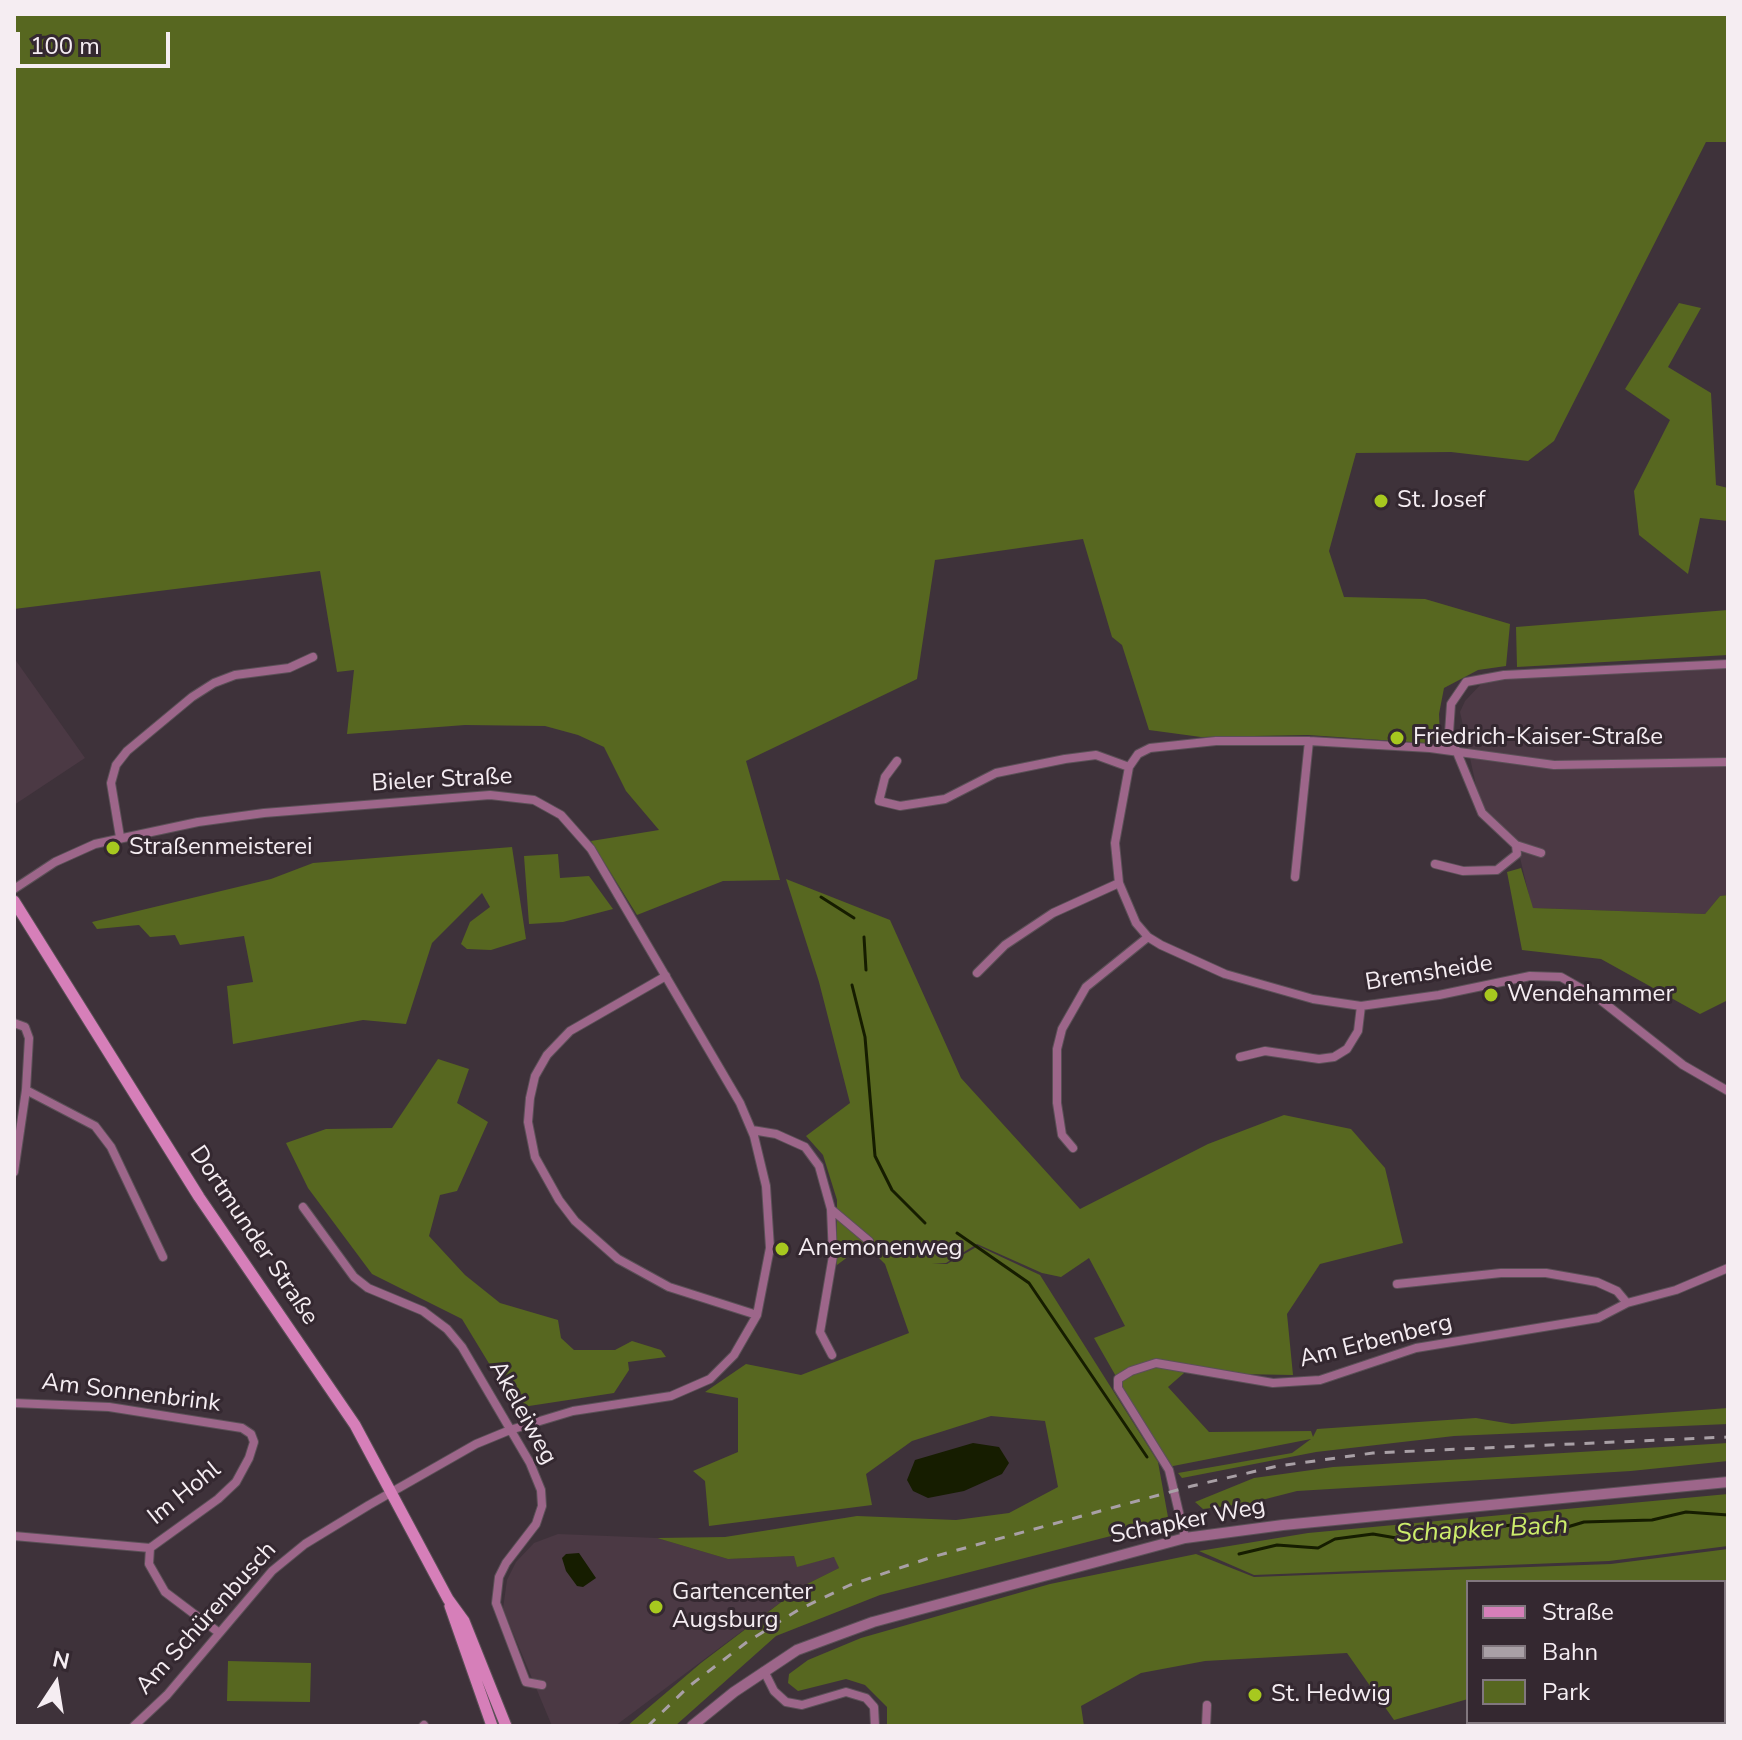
<!DOCTYPE html>
<meta charset="utf-8">
<style>
body{margin:0}
#map{position:relative;width:1742px;height:1740px;overflow:hidden;background:#3e323a;font-family:"Nunito Sans",sans-serif}
canvas{display:block}
.frame{position:absolute;inset:0;border:16px solid #f5edf2;pointer-events:none}
.legend{position:absolute;left:1466px;top:1580px;width:260px;height:144px;box-sizing:border-box;background:#342830;border:2px solid #81777e;margin:0;padding:10px 14px;list-style:none;font-size:24px;color:#f5edf2}
.legend li{display:flex;align-items:center;gap:16px;height:40px}
.legend b{width:40px;border:2px solid #81777e}
.north{position:absolute;left:16px;top:1644px;width:80px;height:80px;-webkit-text-stroke:6px #342830;paint-order:stroke;rotate:12deg;font-size:22px;font-weight:700;line-height:32px;text-align:center;color:#f5edf2}
.north::after{content:'';display:block;margin:auto;width:28px;height:36px;background:#f5edf2;clip-path:polygon(50% 0,100% 100%,50% 72%,0 100%)}
.scale{position:absolute;left:16px;top:32px;width:154px;height:36px;box-sizing:border-box;border:4px solid #f5edf2;border-top:0;padding-left:10px;font-size:24px;line-height:28px;white-space:nowrap;color:#f5edf2;-webkit-text-stroke:6px #342830;paint-order:stroke}
</style>
<div id="map">
<canvas width="1742" height="1740"></canvas>
<div class="frame"></div>
<ul class="legend">
<li><b style="height:10px;background:#d67fb9"></b>Straße</li>
<li><b style="height:10px;background:#a9a0a6"></b>Bahn</li>
<li><b style="height:22px;background:#576720"></b>Park</li>
</ul>
<div class="north">N</div>
<div class="scale">100 m</div>
</div>
<script>
const c = document.querySelector('canvas').getContext('2d');
c.lineJoin = 'round';
function fill(path, color) { c.fillStyle = color; c.fill(path, 'evenodd'); }
const poly = rows => new Path2D(rows.map(r => 'M' + r).join(''));
function stroke(path, color, width, dash) { c.strokeStyle = color; c.lineWidth = width; c.lineCap = dash ? 'butt' : 'round'; c.setLineDash(dash || []); c.stroke(path); }
function write(font, color, halo, rows, align = 'center') {
  c.font = font + ' "Nunito Sans",sans-serif'; c.lineWidth = 6; c.setLineDash([]); c.textBaseline = 'middle'; c.strokeStyle = halo; c.fillStyle = color; for (const [text, x, y, turn = 0] of rows) {
    c.save(); c.translate(x, y); c.rotate((+turn || 0) * Math.PI / 180); c.textAlign = isNaN(turn) ? turn : align; if (halo) c.strokeText(text, 0, 0); c.fillText(text, 0, 0); c.restore();
  }
}
fill(poly([
 [14,658,85,758,14,805],
 [1650,664,1728,665,1728,895,1720,896,1705,914,1532,908,1517,845,1482,813,1460,712,1465,701,1483,682,1510,671],
 [558,1534,657,1538,728,1559,794,1556,797,1566,835,1557,839,1568,801,1587,615,1726,552,1726,503,1609,507,1580,516,1562,534,1543]
]), '#4b3944');
fill(poly([
 [14,14,1728,14,1728,142,1706,142,1554,441,1528,461,1451,452,1356,453,1329,551,1344,597,1425,599,1510,624,1506,666,1478,670,1444,688,1439,714,1440,736,1425,743,1308,735,1201,737,1149,730,1122,645,1112,637,1083,539,935,560,917,679,746,761,780,880,723,881,637,915,591,841,659,830,626,791,604,747,578,735,545,726,465,725,347,734,354,670,337,672,320,571,14,609],
 [1679,303,1701,308,1668,367,1711,393,1716,485,1728,488,1728,521,1700,518,1688,574,1639,535,1634,491,1670,420,1625,389],
 [1728,610,1728,655,1517,667,1516,627],
 [512,847,526,939,491,950,467,949,461,944,470,922,490,907,482,893,432,943,406,1024,363,1020,233,1044,227,986,253,982,244,936,180,945,175,935,150,937,139,925,97,929,92,922,271,879,313,863],
 [558,854,560,878,589,876,613,909,563,922,529,924,524,856],
 [1521,868,1533,908,1705,914,1720,896,1728,895,1728,1000,1700,1014,1601,959,1522,950,1507,872],
 [786,879,890,920,961,1078,1080,1209,1208,1144,1284,1115,1351,1129,1385,1168,1403,1243,1320,1264,1287,1314,1293,1375,1184,1373,1168,1387,1209,1432,1311,1431,1313,1437,1317,1429,1476,1418,1512,1424,1728,1408,1728,1424,1454,1436,1316,1452,1182,1478,1178,1473,1292,1453,1311,1439,1168,1467,1094,1338,1125,1326,1089,1258,1061,1277,1042,1273,977,1244,946,1263,932,1264,947,1264,978,1246,1040,1275,1158,1462,1168,1517,1154,1525,880,1595,776,1636,675,1726,627,1726,701,1663,801,1587,839,1568,834,1557,797,1567,794,1556,728,1559,657,1538,725,1537,857,1516,956,1520,1009,1513,1058,1487,1045,1421,991,1416,912,1441,866,1474,872,1505,709,1526,705,1481,693,1471,738,1452,738,1398,705,1392,746,1364,801,1375,909,1333,885,1264,865,1244,837,1265,837,1200,823,1155,806,1136,850,1103,819,982],
 [438,1059,469,1069,457,1103,488,1122,457,1191,440,1195,429,1236,465,1275,500,1303,558,1320,561,1338,574,1350,615,1350,632,1341,661,1350,666,1357,628,1362,629,1370,614,1393,516,1408,462,1319,372,1274,308,1188,286,1143,326,1129,392,1128],
 [1728,1443,1728,1461,1631,1471,1297,1491,1250,1503,1203,1509,1195,1502,1254,1478,1333,1467],
 [1728,1494,1728,1546,1609,1561,1254,1575,1199,1551,1308,1533],
 [1728,1549,1728,1634,1724,1634,1724,1582,1468,1582,1468,1699,1394,1720,1347,1653,1205,1661,1141,1673,1081,1706,1084,1726,887,1726,887,1707,865,1685,846,1679,798,1691,788,1683,789,1674,808,1660,861,1638,1050,1584,1196,1554,1254,1577,1611,1564],
 [228,1661,311,1663,310,1702,227,1701]
]), '#576720');
fill(poly([
 [973,1443,999,1447,1009,1463,1002,1474,964,1491,928,1498,913,1491,907,1480,915,1460],
 [579,1553,596,1578,583,1587,577,1586,566,1571,562,1558,566,1554]
]), '#161d00');
stroke(poly([
 [821,897,854,918],
 [864,937,866,970],
 [852,985,865,1037,875,1156,892,1190,925,1223],
 [957,1233,1029,1283,1147,1457],
 [1239,1554,1277,1545,1318,1548,1335,1539,1373,1534,1408,1540,1428,1530,1462,1528,1470,1531,1525,1523,1564,1528,1584,1522,1652,1520,1686,1512,1728,1515]
]), '#161d00', 3);
const minor = poly([
 [897,761,885,777,879,801,900,806,945,799,996,773,1065,759,1096,755,1129,767],
 [1728,762,1554,765,1430,748,1309,741,1216,741,1150,748,1138,754,1129,767,1115,843,1119,883,1136,923,1148,937,1161,945,1225,974,1313,999,1361,1006,1439,995,1530,976,1561,977,1598,998,1683,1065,1728,1091],
 [120,837,111,783,116,765,127,751,192,697,214,683,235,675,289,668,313,657],
 [1516,845,1541,853],
 [1435,864,1463,871,1497,870,1517,854,1516,845,1482,813,1449,733,1451,704,1466,682,1504,675,1728,664],
 [1295,877,1309,741],
 [14,889,55,862,95,844,198,822,264,813,490,795,534,800,561,815,591,849,740,1103,754,1136,766,1186,770,1248,757,1315,734,1355,710,1379,671,1396,573,1411,510,1430,476,1444,369,1505,305,1544,272,1571,167,1695,134,1726],
 [977,973,1005,945,1053,913,1119,883],
 [666,976,570,1031,547,1055,535,1076,530,1098,528,1122,535,1157,559,1200,575,1221,618,1259,669,1287,757,1315],
 [14,1023,25,1027,29,1038,26,1090,14,1172],
 [1240,1057,1265,1051,1319,1059,1334,1057,1347,1049,1358,1031,1361,1006],
 [26,1090,95,1126,111,1147,163,1257],
 [752,1130,776,1134,805,1147,819,1166,831,1209,869,1241],
 [1073,1148,1062,1135,1057,1103,1057,1049,1062,1029,1086,987,1148,937],
 [303,1207,354,1277,368,1288,423,1311,447,1329,462,1347,530,1463,541,1490,542,1506,536,1524,506,1563,499,1577,496,1603,526,1682,542,1685],
 [831,1209,833,1256,820,1332,832,1355],
 [1397,1284,1501,1273,1546,1273,1597,1282,1617,1291,1627,1303],
 [14,1403,109,1407,242,1428,251,1434,254,1442,249,1458,236,1482,218,1499,150,1548,149,1564,165,1592,218,1632],
 [14,1536,150,1548],
 [1185,1538,1169,1470,1118,1388,1118,1379,1131,1371,1156,1363,1273,1383,1320,1380,1416,1348,1598,1318,1627,1303,1676,1290,1728,1268],
 [764,1671,774,1691,786,1702,802,1705,846,1692,866,1698,874,1707,875,1726],
 [423,1726,424,1725],
 [1206,1726,1207,1705]
]);
const tertiary = poly([
 [692,1726,734,1692,797,1650,873,1622,1185,1538,1283,1525,1728,1482]
]);
const secondary = poly([
 [14,901,199,1197,355,1425,448,1599,464,1621,506,1726],
 [450,1606,492,1726]
]);
stroke(minor, '#5b5057', 10);
stroke(tertiary, '#5b5057', 12);
stroke(secondary, '#5b5057', 13);
stroke(minor, '#9d668a', 8);
stroke(tertiary, '#9d668a', 10);
stroke(secondary, '#d67fb9', 11);
stroke(poly([
 [648,1726,688,1687,747,1642,798,1610,850,1585,932,1557,1192,1486,1278,1466,1373,1453,1728,1437]
]), '#a9a0a6', 3, [10, 10]);
for (const [x, y, r, color] of [
 [1381,501,8,"#a7c81f"],
 [1397,738,8,"#a7c81f"],
 [113,848,8,"#a7c81f"],
 [1491,995,8,"#a7c81f"],
 [782,1249,8,"#a7c81f"],
 [656,1607,8,"#a7c81f"],
 [1255,1695,8,"#a7c81f"]
]) { const dot = new Path2D(); dot.arc(x, y, r, 0, 2 * Math.PI); c.fillStyle = color; c.fill(dot); stroke(dot, '#342830', 3); }
write('24px', '#f5edf2', '#342830', [
 ["St. Josef",1397,501],
 ["Friedrich-Kaiser-Straße",1413,738],
 ["Straßenmeisterei",129,848],
 ["Wendehammer",1507,995],
 ["Anemonenweg",798,1249],
 ["Gartencenter",672,1593],
 ["Augsburg",672,1621],
 ["St. Hedwig",1271,1695]
], 'left');
write('24px', '#f5edf2', '#342830', [
 ["Bieler Straße",442,781,-3],
 ["Bremsheide",1429,974,-9],
 ["Dortmunder Straße",253,1236,56],
 ["Am Erbenberg",1376,1342,-14],
 ["Am Sonnenbrink",131,1394,7],
 ["Akeleiweg",522,1413,61],
 ["Im Hohl",185,1494,-39],
 ["Schapker Weg",1188,1522,-11],
 ["Am Schürenbusch",207,1619,-48]
]);
write('italic 26px', '#ccec6b', '#342830', [
 ["Schapker Bach",1482,1531,-3]
]);
</script>
